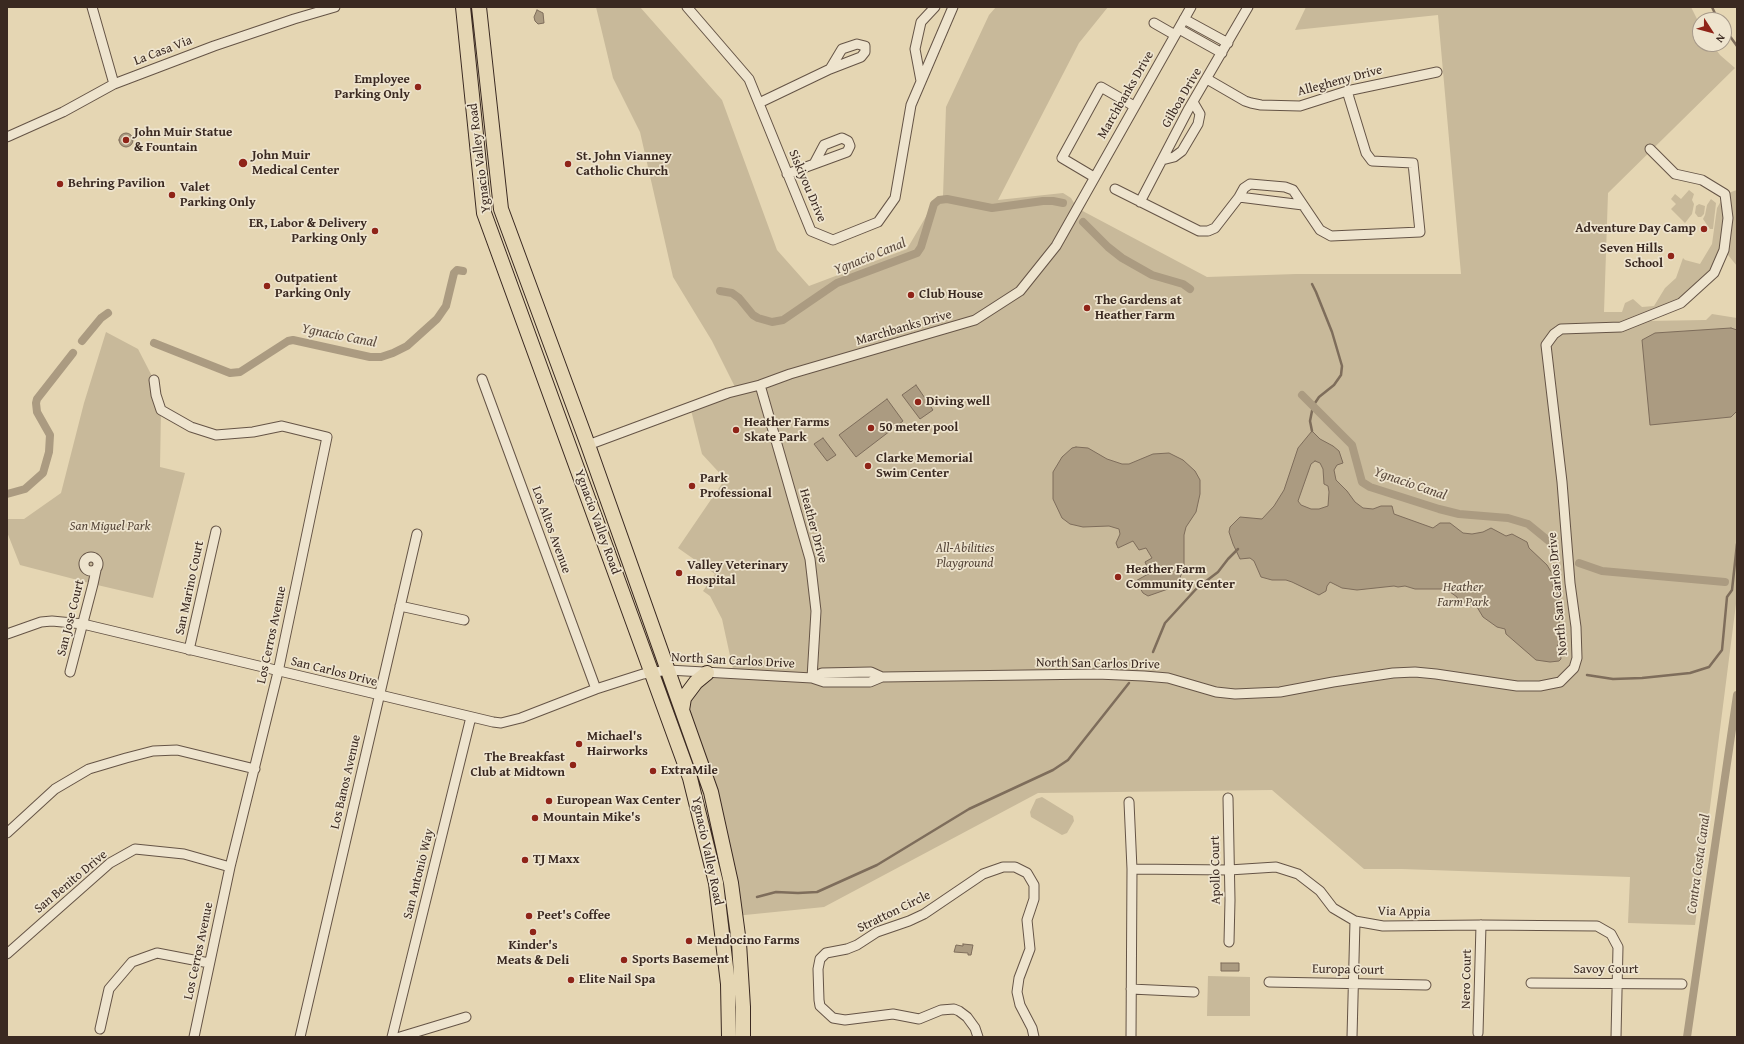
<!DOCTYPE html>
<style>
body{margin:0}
#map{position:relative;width:1744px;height:1044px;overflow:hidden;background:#e5d6b3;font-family:"Gentium Book Plus",serif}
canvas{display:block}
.frame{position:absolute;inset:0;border:8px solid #3a2921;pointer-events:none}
.north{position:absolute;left:1692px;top:12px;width:40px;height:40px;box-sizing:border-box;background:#eee4ce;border:1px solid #a69989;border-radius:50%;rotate:126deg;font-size:11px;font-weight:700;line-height:16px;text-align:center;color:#3a2921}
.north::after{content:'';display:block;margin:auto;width:14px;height:18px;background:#8f2418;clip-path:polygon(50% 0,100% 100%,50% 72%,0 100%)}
</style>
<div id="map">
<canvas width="1744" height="1044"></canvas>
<div class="frame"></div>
<div class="north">N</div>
</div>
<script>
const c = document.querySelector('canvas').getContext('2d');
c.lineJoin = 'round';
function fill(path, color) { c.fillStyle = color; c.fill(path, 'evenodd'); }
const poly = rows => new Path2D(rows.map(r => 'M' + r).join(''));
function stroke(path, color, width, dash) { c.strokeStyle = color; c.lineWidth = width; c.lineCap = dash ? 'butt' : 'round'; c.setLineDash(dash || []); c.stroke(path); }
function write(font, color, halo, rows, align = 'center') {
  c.font = font + ' "Gentium Book Plus",serif'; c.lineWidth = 3.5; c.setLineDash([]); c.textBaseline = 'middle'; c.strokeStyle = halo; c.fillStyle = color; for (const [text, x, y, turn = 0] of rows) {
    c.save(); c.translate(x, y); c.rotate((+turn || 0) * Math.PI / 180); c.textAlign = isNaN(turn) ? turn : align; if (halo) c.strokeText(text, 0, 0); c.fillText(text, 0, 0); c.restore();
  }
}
fill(poly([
 [596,7,640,7,722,100,777,250,809,286,907,249,938,196,943,196,946,107,989,15,996,7,1108,7,1079,43,998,200,1063,193,1071,198,1077,208,1207,277,1296,274,1461,274,1438,15,1295,30,1306,7,1691,7,1700,25,1700,44,1712,44,1720,55,1735,68,1608,193,1604,312,1622,312,1625,303,1633,299,1642,307,1654,306,1665,288,1676,278,1683,258,1685,260,1700,264,1712,244,1717,208,1725,194,1737,190,1737,266,1724,250,1714,273,1681,303,1646,321,1706,320,1712,314,1737,318,1737,596,1695,925,1628,923,1630,877,1402,869,1364,869,1272,790,1038,793,824,907,735,916,731,883,682,710,707,673,734,674,722,619,710,596,703,591,715,574,678,548,725,479,702,454,690,406,737,391,712,341,673,277,640,132,613,78],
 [1689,190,1694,194,1692,200,1694,204,1692,214,1685,223,1671,209,1676,204,1671,199,1675,194,1681,199],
 [1711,199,1716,203,1713,229,1710,229,1703,219,1705,215,1707,205],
 [1699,204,1705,206,1704,214,1701,217,1698,217,1695,213,1696,206],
 [106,332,138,349,154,380,161,410,160,467,185,473,153,598,93,584,20,565,7,532,7,519,24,519,61,493,84,403],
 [1042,797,1073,816,1074,821,1067,833,1062,835,1031,817,1030,812,1036,799],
 [1208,976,1250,977,1250,1016,1207,1016]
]), '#c8b99a');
const water = poly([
 [537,10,543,13,544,23,538,24,535,21,534,17,537,10],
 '119 140a7 7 0 1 1 14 0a7 7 0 1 1-14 0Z',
 [1731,328,1737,330,1737,411,1731,417,1650,425,1642,340,1655,333,1731,328],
 [916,385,933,410,920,419,902,395,916,385],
 [887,399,903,421,856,457,839,435,887,399],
 [1312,431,1320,439,1333,446,1339,451,1343,463,1337,465,1334,470,1336,480,1347,491,1355,502,1363,508,1373,509,1381,506,1392,506,1394,514,1433,528,1440,523,1450,523,1463,533,1472,534,1483,532,1491,528,1506,536,1512,534,1527,542,1529,548,1547,565,1553,575,1553,587,1559,594,1558,612,1561,637,1557,647,1560,652,1561,659,1559,661,1550,662,1536,660,1506,634,1505,629,1497,627,1483,617,1477,607,1465,602,1459,603,1457,597,1450,592,1442,589,1415,589,1405,586,1398,587,1394,586,1357,590,1342,588,1330,582,1327,586,1326,591,1319,595,1292,582,1286,580,1272,580,1261,577,1254,561,1250,558,1240,559,1233,544,1229,532,1230,527,1240,517,1262,519,1274,506,1284,490,1298,448,1312,431],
 [1315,461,1320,463,1323,469,1324,484,1328,486,1329,492,1328,506,1319,509,1311,509,1301,505,1298,501,1311,464,1315,461],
 [823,438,836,455,827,461,814,444,823,438],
 [1076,447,1088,448,1107,459,1122,464,1129,464,1153,454,1169,453,1183,460,1195,471,1200,480,1200,494,1196,512,1186,527,1184,535,1184,566,1180,578,1168,589,1148,596,1143,593,1138,585,1134,587,1132,583,1150,573,1145,562,1152,558,1146,548,1139,550,1133,541,1118,548,1116,543,1120,534,1119,529,1109,526,1083,527,1070,524,1062,518,1053,499,1053,472,1062,457,1072,448,1076,447],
 [963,944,973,945,971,955,968,955,968,953,954,952,956,945,963,946,963,944],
 [1221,963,1239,963,1239,971,1221,971,1221,963]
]);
fill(water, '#ab9b81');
stroke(water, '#7e6d5b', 1);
stroke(poly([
 [1712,7,1718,20],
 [1724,28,1737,46],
 [1312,431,1310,421,1313,406,1319,397,1334,385,1341,375,1342,366,1332,332,1316,292,1312,284],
 [1153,652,1165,623,1197,588,1218,572,1228,559,1238,549],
 [1587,675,1613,679,1642,678,1690,673,1709,667,1722,650,1727,597,1732,590,1737,544],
 [757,897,776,892,798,893,817,892,877,865,969,809,1053,770,1068,760,1129,683]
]), '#7e6d5b', 2.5);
stroke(poly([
 [1083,222,1108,247,1122,258,1152,275,1183,284,1190,289],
 [720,291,732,293,739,298,753,315,758,318,772,322,783,320,837,283,917,253,921,247,934,204,939,200,947,199,992,208,1043,201,1053,201,1063,203],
 [82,341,101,318,108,313],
 [154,343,230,373,240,372,288,341,293,340,370,357,381,357,393,353,407,346,437,319,446,306,454,273,457,270,463,271],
 [1302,395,1352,445,1362,482,1370,487,1439,509,1459,514,1508,518,1528,524,1550,542],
 [7,494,25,489,43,473,49,452,50,435,37,412,36,403,37,399,73,353],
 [1579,563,1602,571,1725,582],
 [1687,1037,1737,695]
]), '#ab9b81', 8);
const minor = poly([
 [92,7,114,84],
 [687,7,749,79,811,231,833,240,878,222,895,198,911,105,953,7],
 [1184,19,1228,43],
 [1154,23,1175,35],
 [1179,29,1222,53],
 [1207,79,1245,101,1251,103,1261,105,1300,106,1347,91,1437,72],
 [921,81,915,49,921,22,935,7],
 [759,103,830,69,861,57,865,52,865,46,857,44,842,49,830,69],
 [7,137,63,112,114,84,214,46,294,19,335,7],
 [1162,160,1174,157,1182,151,1198,124,1200,114,1193,102],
 [787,174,847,152,850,146,848,141,842,138,824,145,815,162],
 [1094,177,1062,158,1101,87,1134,106],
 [1115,189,1199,231,1208,231,1215,228,1239,197,1244,188,1250,184,1285,187,1293,190,1320,230,1331,236,1420,232,1413,163,1372,161,1366,153,1347,91],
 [1239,197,1303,205],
 [1140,202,1188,110,1248,7],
 [482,379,596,689],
 [154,380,156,395,161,410,191,427,216,435,253,432,282,426,327,437,278,672,230,867,194,1037],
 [760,385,810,559,816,611,812,678],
 [588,445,728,393,760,385,790,374,975,320,1020,291,1056,246,1191,7],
 '84 564a7 7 0 1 1 14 0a7 7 0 1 1-14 0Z',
 [400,606,464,620],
 [7,634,41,622,52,621,83,624,493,722,501,723,521,718,596,689,643,674,668,670,812,678,824,682,870,682,882,677,871,672,822,673,812,678],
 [189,650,216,531],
 [70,672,93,584,96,570],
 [882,677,1097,674,1144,676,1168,678,1216,692,1235,694,1280,692,1333,682,1393,673,1415,672,1436,674,1517,686,1540,686,1560,682,1574,668,1577,658,1576,627,1570,583,1562,482,1546,345,1554,334,1561,329,1621,327,1681,303,1714,273,1724,250,1728,218,1725,194,1702,180,1675,174,1650,149],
 [1228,798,1230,900,1229,942],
 [1129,802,1132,869,1131,1037],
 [7,833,55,789,89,769,126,758,153,751,177,750,255,769],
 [1132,869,1229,870,1276,867,1298,874,1320,891,1333,908,1355,921,1383,926,1481,925,1597,926,1611,934,1618,947,1616,1037],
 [7,954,110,863,135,849,184,854,230,867],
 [1269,982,1426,985],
 [1531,983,1682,984],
 [1131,989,1194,992],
 [100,1029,109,989,132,962,157,953,209,963],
 [1478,1033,1481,925],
 [300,1037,417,534],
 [392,1037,471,717],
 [400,1037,466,1017],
 [978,1037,975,1028,967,1017,959,1011,954,1009,941,1010,919,1019,893,1014,845,1020,833,1018,820,1006,819,1000,818,969,820,959,826,953,847,949,857,945,877,932,909,921,924,914,983,874,1003,867,1015,867,1027,873,1034,885,1034,899,1027,920,1030,949,1019,978,1017,992,1020,1005,1032,1028,1034,1037],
 [1352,1037,1355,921]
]);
const highway = poly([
 [463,7,484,213,690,778,716,883,728,984,729,1037],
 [479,7,501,209,588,445,711,792,731,883,739,943,743,1007,743,1037],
 [682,710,684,698,696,682,707,673]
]);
stroke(minor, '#655446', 11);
stroke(highway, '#3a2921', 16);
stroke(minor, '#eee4ce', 9);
stroke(highway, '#e5d6b3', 14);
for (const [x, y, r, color] of [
 [418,87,4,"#8f2418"],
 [126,140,4,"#8f2418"],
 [243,163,5,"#8f2418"],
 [568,164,4,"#8f2418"],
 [60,184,4,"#8f2418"],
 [172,195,4,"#8f2418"],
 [1704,229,4,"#8f2418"],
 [375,231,4,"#8f2418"],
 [1671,256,4,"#8f2418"],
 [267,286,4,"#8f2418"],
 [911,295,4,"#8f2418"],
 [1087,308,4,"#8f2418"],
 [918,402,4,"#8f2418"],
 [871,428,4,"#8f2418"],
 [736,430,4,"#8f2418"],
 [868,466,4,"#8f2418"],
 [692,486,4,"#8f2418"],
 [679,573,4,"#8f2418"],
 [1118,577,4,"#8f2418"],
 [579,744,4,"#8f2418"],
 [573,765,4,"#8f2418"],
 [653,771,4,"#8f2418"],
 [549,801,4,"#8f2418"],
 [535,818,4,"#8f2418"],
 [525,860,4,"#8f2418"],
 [529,916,4,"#8f2418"],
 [533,932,4,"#8f2418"],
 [689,941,4,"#8f2418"],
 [624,960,4,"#8f2418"],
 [571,980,4,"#8f2418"]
]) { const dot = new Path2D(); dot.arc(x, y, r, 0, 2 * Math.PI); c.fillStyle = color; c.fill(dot); stroke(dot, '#eee4ce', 1.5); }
write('13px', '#3a2921', '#eee4ce', [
 ["La Casa Via",163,51,-21],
 ["Allegheny Drive",1340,81,-15],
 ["Marchbanks Drive",1126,95,-60],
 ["Gilboa Drive",1182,98,-60],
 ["Ygnacio Valley Road",480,158,-97],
 ["Siskiyou Drive",807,186,67],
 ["Marchbanks Drive",904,328,-16],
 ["Ygnacio Valley Road",597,522,70],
 ["Heather Drive",813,526,75],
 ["Los Altos Avenue",551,530,70],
 ["San Marino Court",190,588,-78],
 ["North San Carlos Drive",1558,594,-95],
 ["San Jose Court",71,618,-76],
 ["Los Cerros Avenue",272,635,-78],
 ["North San Carlos Drive",733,661,3],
 ["North San Carlos Drive",1098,664,1],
 ["San Carlos Drive",334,672,14],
 ["Los Banos Avenue",346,782,-77],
 ["Ygnacio Valley Road",707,851,78],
 ["Apollo Court",1216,870,-91],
 ["San Antonio Way",419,874,-76],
 ["San Benito Drive",71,882,-40],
 ["Stratton Circle",894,912,-26],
 ["Via Appia",1404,912,1],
 ["Los Cerros Avenue",199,951,-78],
 ["Europa Court",1348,970,1],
 ["Savoy Court",1606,970],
 ["Nero Court",1467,979,-89]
]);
write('bold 13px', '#3a2921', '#eee4ce', [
 ["Employee",410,80,"right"],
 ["Parking Only",410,95,"right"],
 ["John Muir Statue",134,133],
 ["& Fountain",134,148],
 ["John Muir",252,156],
 ["Medical Center",252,171],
 ["St. John Vianney",576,157],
 ["Catholic Church",576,172],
 ["Behring Pavilion",68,184],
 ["Valet",180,188],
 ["Parking Only",180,203],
 ["ER, Labor & Delivery",367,224,"right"],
 ["Parking Only",367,239,"right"],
 ["Adventure Day Camp",1696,229,"right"],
 ["Seven Hills",1663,249,"right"],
 ["School",1663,264,"right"],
 ["Outpatient",275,279],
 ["Parking Only",275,294],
 ["Club House",919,295],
 ["The Gardens at",1095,301],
 ["Heather Farm",1095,316],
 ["Diving well",926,402],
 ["Heather Farms",744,423],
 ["Skate Park",744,438],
 ["50 meter pool",879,428],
 ["Clarke Memorial",876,459],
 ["Swim Center",876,474],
 ["Park",700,479],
 ["Professional",700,494],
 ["Valley Veterinary",687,566],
 ["Hospital",687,581],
 ["Heather Farm",1126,570],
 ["Community Center",1126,585],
 ["Michael's",587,737],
 ["Hairworks",587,752],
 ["The Breakfast",565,758,"right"],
 ["Club at Midtown",565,773,"right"],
 ["ExtraMile",661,771],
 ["European Wax Center",557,801],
 ["Mountain Mike's",543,818],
 ["TJ Maxx",533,860],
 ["Peet's Coffee",537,916],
 ["Mendocino Farms",697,941],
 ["Kinder's",533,946,"center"],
 ["Meats & Deli",533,961,"center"],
 ["Sports Basement",632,960],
 ["Elite Nail Spa",579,980]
], 'left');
write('italic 13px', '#564639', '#eee4ce', [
 ["San Miguel Park",110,527],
 ["All-Abilities",965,549],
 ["Playground",965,564],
 ["Heather",1463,588],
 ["Farm Park",1463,603]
]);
write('italic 14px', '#5c4b3e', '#eee4ce', [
 ["Ygnacio Canal",870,257,-22],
 ["Ygnacio Canal",339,336,11],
 ["Ygnacio Canal",1410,484,19],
 ["Contra Costa Canal",1699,864,-82]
]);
</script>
